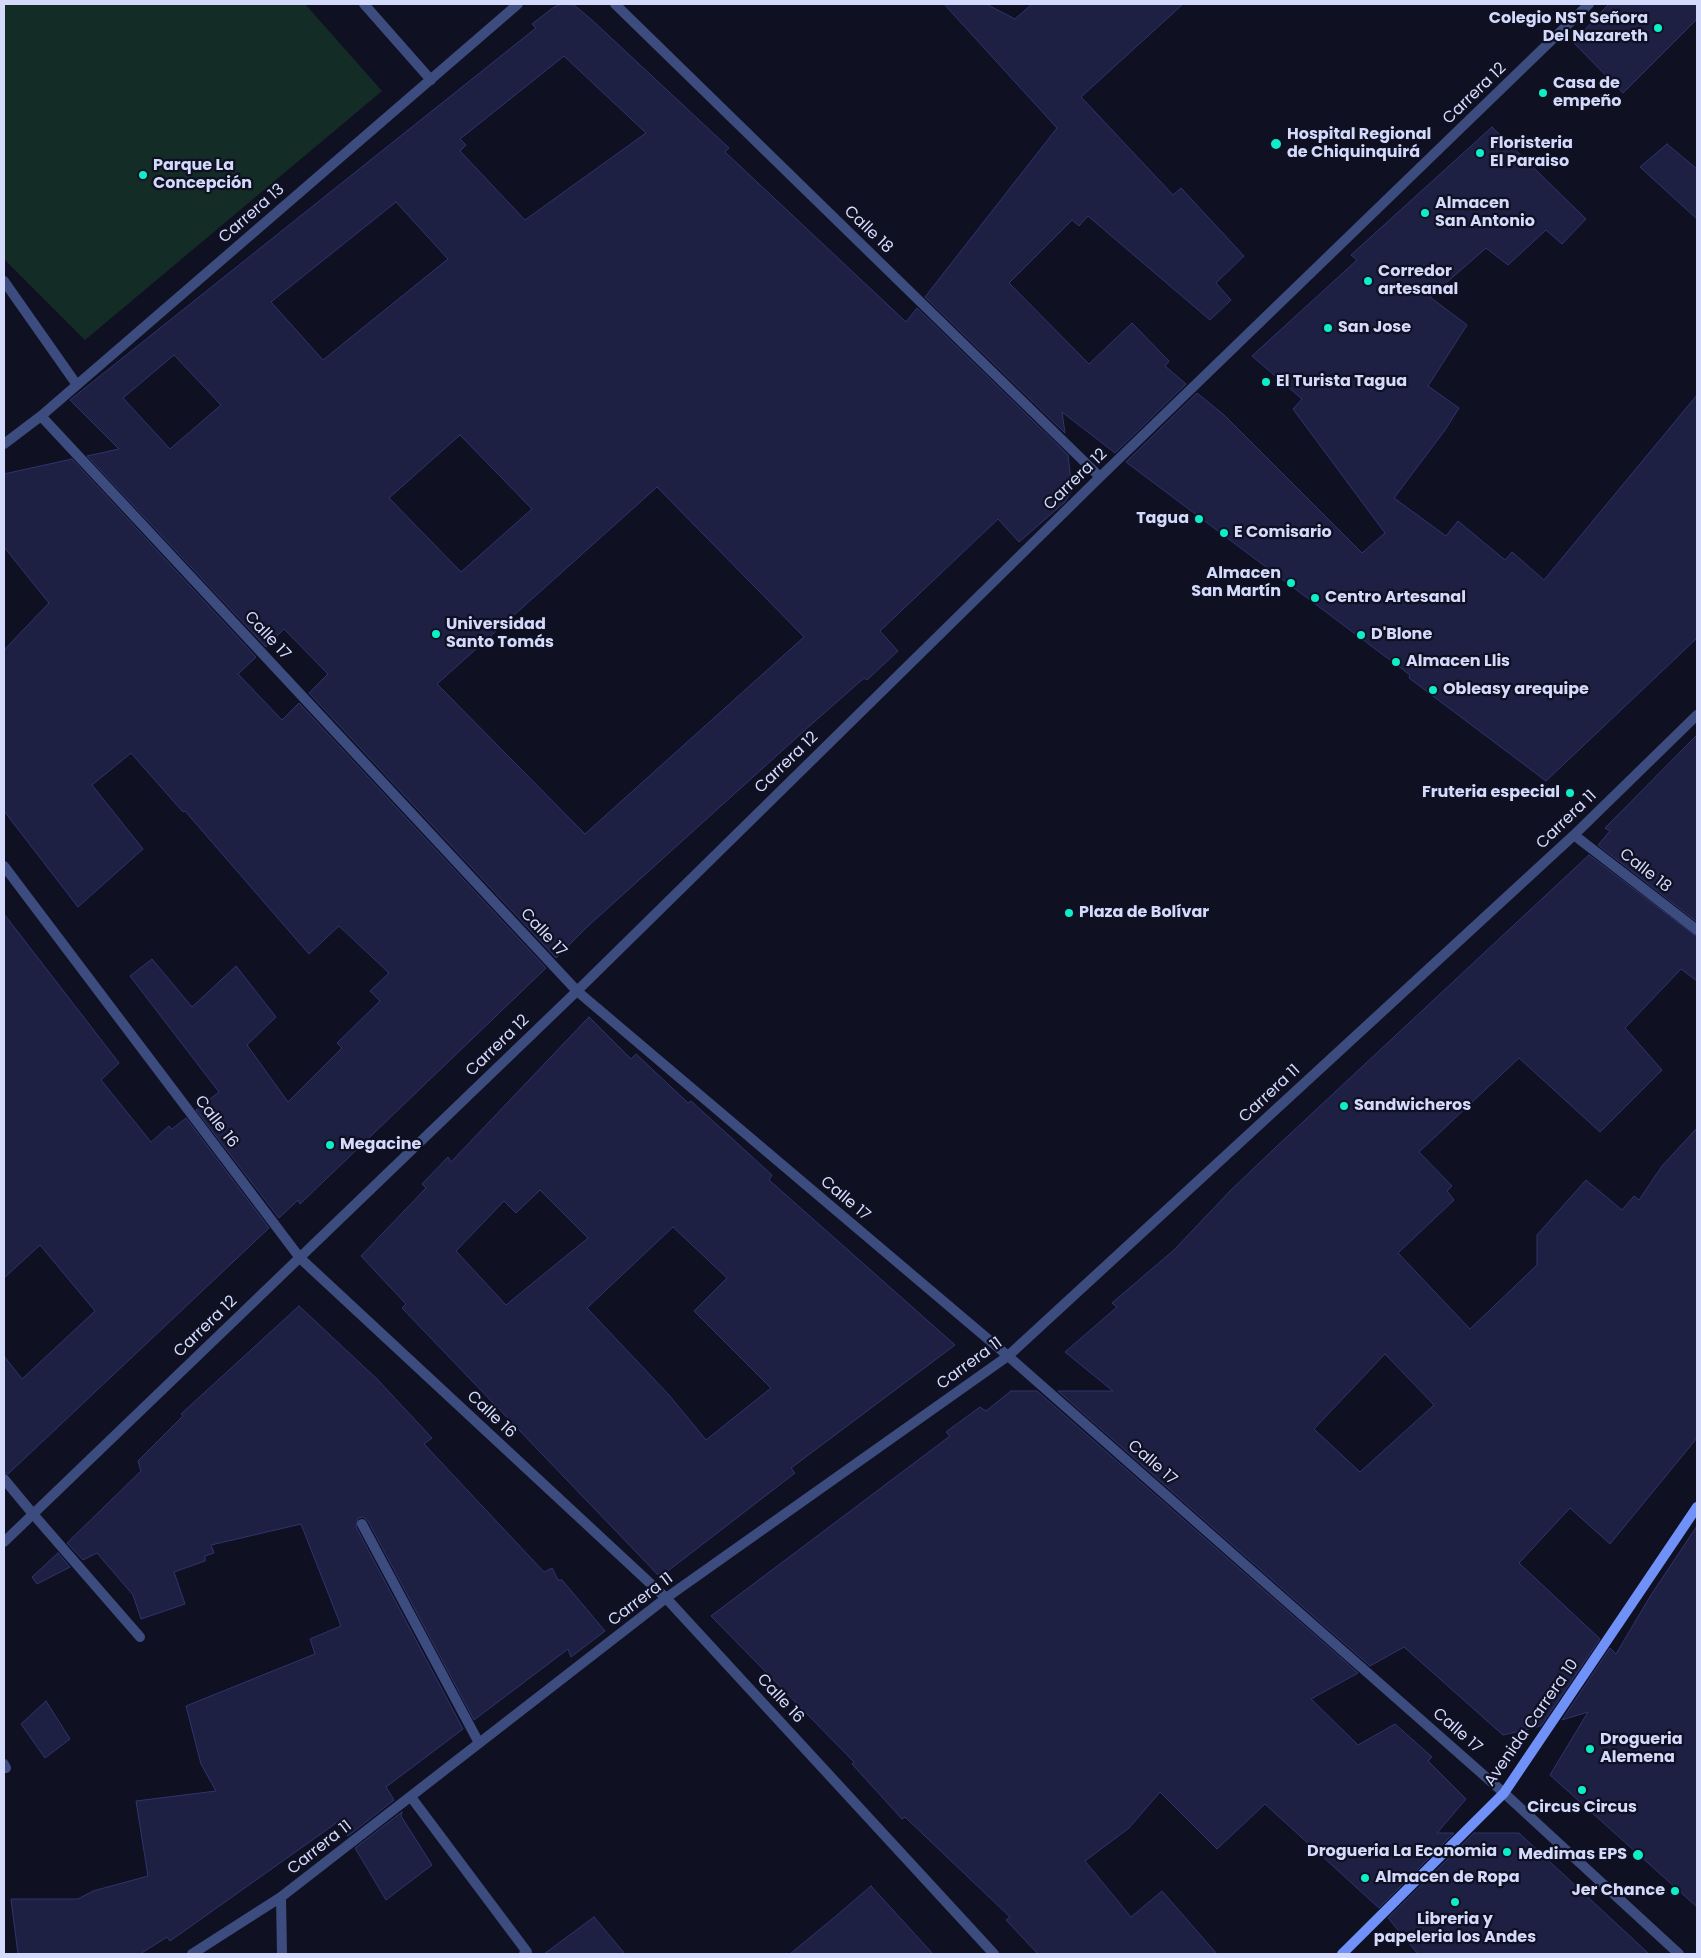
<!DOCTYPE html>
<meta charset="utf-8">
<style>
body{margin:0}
#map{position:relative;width:1701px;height:1958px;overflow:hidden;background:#0f1123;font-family:Poppins,sans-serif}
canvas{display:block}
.frame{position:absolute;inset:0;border:5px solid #d4dafc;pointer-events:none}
</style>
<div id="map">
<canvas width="1701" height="1958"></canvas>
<div class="frame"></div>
</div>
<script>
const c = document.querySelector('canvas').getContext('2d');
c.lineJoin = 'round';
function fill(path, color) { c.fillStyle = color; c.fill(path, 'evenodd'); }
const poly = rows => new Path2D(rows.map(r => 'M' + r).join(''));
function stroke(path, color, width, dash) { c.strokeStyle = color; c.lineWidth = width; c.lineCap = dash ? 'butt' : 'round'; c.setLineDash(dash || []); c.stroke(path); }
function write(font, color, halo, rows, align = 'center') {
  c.font = font + ' Poppins,sans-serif'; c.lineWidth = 4.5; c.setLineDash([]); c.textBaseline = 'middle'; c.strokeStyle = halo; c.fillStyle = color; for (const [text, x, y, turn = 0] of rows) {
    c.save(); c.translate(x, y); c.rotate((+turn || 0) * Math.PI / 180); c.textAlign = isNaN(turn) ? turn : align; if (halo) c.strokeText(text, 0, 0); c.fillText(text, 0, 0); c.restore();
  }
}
fill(poly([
 [4,4,305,4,382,91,85,340,4,259]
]), '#132c25');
const building = poly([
 [562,4,574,5,593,21,729,148,725,152,906,322,917,308,1068,455,1072,490,1065,502,1019,542,998,519,880,631,898,651,867,680,864,678,805,730,587,927,556,958,309,693,328,674,284,629,266,647,87,456,119,449,70,400,536,28,532,24,554,7,562,4],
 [564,56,646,133,525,220,460,151,466,145,460,139,564,56],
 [396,202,448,259,323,360,271,302,396,202],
 [174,355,221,405,170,449,123,398,174,355],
 [460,435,532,509,461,572,389,498,460,435],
 [657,487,804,637,585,834,437,684,657,487],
 [944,4,986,4,1015,19,1032,4,1183,4,1081,97,1173,195,1181,188,1244,256,1216,283,1231,300,1210,320,1088,216,1079,226,1072,220,1009,283,1089,364,1132,323,1169,361,1165,366,1186,384,1115,453,1062,412,1065,433,925,297,1057,128,944,4],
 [1609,4,1697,4,1697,19,1623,93,1573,42,1609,4],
 [1492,127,1586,219,1562,244,1546,230,1508,265,1486,248,1430,297,1467,325,1428,386,1459,408,1445,430,1394,498,1446,536,1458,521,1505,560,1512,552,1544,580,1697,395,1697,638,1546,781,1409,678,1410,675,1126,462,1197,393,1224,415,1362,553,1385,533,1293,409,1302,399,1252,356,1357,260,1351,255,1492,127],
 [1667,144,1697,169,1697,219,1640,167,1667,144],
 [72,459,256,657,238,674,282,720,299,703,546,968,300,1204,298,1200,279,1218,196,1110,219,1092,130,976,152,959,192,1007,236,966,276,1017,247,1045,288,1102,342,1048,337,1043,380,1001,370,991,389,973,339,926,309,954,185,811,183,812,131,753,92,785,143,849,78,907,4,811,4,650,49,603,4,547,4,474,72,459],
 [1697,735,1697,922,1598,845,1610,831,1605,828,1697,735],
 [1589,855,1697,937,1697,981,1681,969,1625,1028,1662,1070,1600,1132,1519,1058,1419,1152,1452,1186,1447,1191,1454,1200,1398,1253,1470,1329,1537,1265,1537,1235,1586,1180,1622,1210,1634,1196,1639,1200,1662,1166,1697,1128,1697,1438,1610,1544,1570,1508,1519,1563,1600,1639,1541,1726,1503,1735,1404,1647,1370,1666,1058,1391,1113,1391,1065,1352,1117,1307,1112,1303,1174,1250,1231,1190,1274,1149,1589,855],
 [1385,1354,1434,1405,1360,1472,1314,1429,1385,1354],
 [4,914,119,1063,101,1080,151,1142,169,1126,172,1129,186,1118,269,1228,8,1474,4,1472,4,1356,22,1379,95,1311,40,1245,4,1278,4,914],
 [589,1017,631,1059,636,1054,688,1103,691,1101,772,1175,769,1180,955,1345,791,1468,795,1473,660,1577,402,1308,406,1304,361,1256,426,1188,422,1184,448,1157,451,1162,589,1017],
 [540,1190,588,1238,506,1305,456,1251,504,1201,516,1213,540,1190],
 [673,1227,727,1278,694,1311,771,1388,706,1440,669,1395,587,1308,673,1227],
 [299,1306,377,1379,432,1438,424,1444,544,1572,552,1568,558,1580,562,1580,605,1631,571,1657,568,1649,474,1720,368,1521,363,1517,358,1518,356,1527,463,1729,386,1787,394,1800,348,1836,339,1821,170,1941,167,1937,140,1954,18,1954,11,1899,78,1899,93,1891,148,1876,136,1801,216,1791,201,1764,186,1706,315,1654,310,1639,341,1626,301,1524,211,1545,214,1553,205,1556,205,1561,174,1572,185,1604,141,1619,133,1595,97,1553,83,1560,67,1543,141,1471,138,1461,183,1416,181,1414,299,1306],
 [1011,1391,1037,1391,1358,1673,1311,1699,1358,1745,1395,1724,1432,1757,1428,1761,1466,1799,1437,1833,1454,1833,1379,1908,1265,1804,1217,1849,1160,1792,1129,1828,1085,1861,1131,1917,1162,1891,1217,1954,1038,1954,1006,1920,1010,1917,905,1817,902,1819,852,1764,854,1762,711,1616,950,1436,946,1432,965,1418,980,1407,986,1411,1011,1391],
 [1697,1526,1697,1907,1550,1775,1588,1712,1562,1720,1610,1648,1616,1654,1651,1595,1697,1526],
 [58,1553,70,1567,37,1584,32,1577,58,1553],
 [46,1701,70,1739,45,1758,21,1724,46,1701],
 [402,1812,401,1816,432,1865,386,1900,355,1848,402,1812],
 [1474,1833,1519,1833,1649,1954,1418,1954,1388,1918,1474,1833],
 [871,1886,933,1954,790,1954,836,1916,871,1886],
 [594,1917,625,1954,544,1954,594,1917]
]);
fill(building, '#1d1f43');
stroke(building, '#30346d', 1);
stroke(poly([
 [4,1479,33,1514]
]), '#3d4c7f', 10);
stroke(poly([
 [364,4,431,80],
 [615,4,1100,477],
 [4,281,77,385],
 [41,416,577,991,1008,1356,1504,1793,1679,1954],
 [4,444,41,416,518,4],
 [1574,835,1697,930],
 [4,866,300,1258,666,1598,994,1954],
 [33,1514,140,1637],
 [362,1524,479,1743],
 [4,1542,577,991,1100,477,1589,4],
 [4,1764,6,1768],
 [411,1797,527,1952,524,1954],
 [281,1897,282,1954],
 [192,1954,281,1897,666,1598,1008,1356,1574,835,1697,715]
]), '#3d4c7f', 10);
stroke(poly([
 [1342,1954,1504,1793,1697,1507]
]), '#7091f7', 10);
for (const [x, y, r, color] of [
 [1658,28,5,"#0eeec8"],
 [1543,93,5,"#0eeec8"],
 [1276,144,6,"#0eeec8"],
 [1480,153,5,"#0eeec8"],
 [143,175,5,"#0eeec8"],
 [1425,213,5,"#0eeec8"],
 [1368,281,5,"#0eeec8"],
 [1328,328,5,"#0eeec8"],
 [1266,382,5,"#0eeec8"],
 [1199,519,5,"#0eeec8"],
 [1224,533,5,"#0eeec8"],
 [1291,583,5,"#0eeec8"],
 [1315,598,5,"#0eeec8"],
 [436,634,5,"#0eeec8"],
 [1361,635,5,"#0eeec8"],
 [1396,662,5,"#0eeec8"],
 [1433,690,5,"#0eeec8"],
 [1570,793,5,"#0eeec8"],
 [1069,913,5,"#0eeec8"],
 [1344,1106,5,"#0eeec8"],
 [330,1145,5,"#0eeec8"],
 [1590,1749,5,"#0eeec8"],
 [1582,1790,5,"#0eeec8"],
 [1507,1852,5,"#0eeec8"],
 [1638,1855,6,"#0eeec8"],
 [1365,1878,5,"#0eeec8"],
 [1675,1891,5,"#0eeec8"],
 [1455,1902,5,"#0eeec8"]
]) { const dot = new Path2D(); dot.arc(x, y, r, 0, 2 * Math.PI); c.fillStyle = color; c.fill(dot); stroke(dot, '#0f1123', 2); }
write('bold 16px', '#d4dafc', '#0f1123', [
 ["Colegio NST Señora",1648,19,"right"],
 ["Del Nazareth",1648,37,"right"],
 ["Casa de",1553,84],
 ["empeño",1553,102],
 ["Hospital Regional",1287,135],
 ["de Chiquinquirá",1287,153],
 ["Floristeria",1490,144],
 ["El Paraiso",1490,162],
 ["Parque La",153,166],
 ["Concepción",153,184],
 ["Almacen",1435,204],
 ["San Antonio",1435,222],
 ["Corredor",1378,272],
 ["artesanal",1378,290],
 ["San Jose",1338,328],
 ["El Turista Tagua",1276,382],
 ["Tagua",1189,519,"right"],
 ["E Comisario",1234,533],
 ["Almacen",1281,574,"right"],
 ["San Martín",1281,592,"right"],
 ["Centro Artesanal",1325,598],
 ["Universidad",446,625],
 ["Santo Tomás",446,643],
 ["D'Blone",1371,635],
 ["Almacen Llis",1406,662],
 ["Obleasy arequipe",1443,690],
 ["Fruteria especial",1560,793,"right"],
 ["Plaza de Bolívar",1079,913],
 ["Sandwicheros",1354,1106],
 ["Megacine",340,1145],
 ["Drogueria",1600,1740],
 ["Alemena",1600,1758],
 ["Circus Circus",1582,1808,"center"],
 ["Drogueria La Economia",1497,1852,"right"],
 ["Medimas EPS",1627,1855,"right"],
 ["Almacen de Ropa",1375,1878],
 ["Jer Chance",1665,1891,"right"],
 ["Libreria y",1455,1920,"center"],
 ["papeleria los Andes",1455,1938,"center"]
], 'left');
write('16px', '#d4dafc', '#0f1123', [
 ["Carrera 12",1475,94,-44],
 ["Carrera 13",252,214,-41],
 ["Calle 18",868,230,44],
 ["Carrera 12",1076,480,-44],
 ["Calle 17",267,636,47],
 ["Carrera 12",787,763,-44],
 ["Carrera 11",1567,820,-44],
 ["Calle 18",1645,871,38],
 ["Calle 17",543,933,47],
 ["Carrera 12",498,1046,-44],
 ["Carrera 11",1270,1094,-43],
 ["Calle 16",216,1122,53],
 ["Calle 17",845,1199,40],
 ["Carrera 12",206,1327,-44],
 ["Carrera 11",970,1364,-36],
 ["Calle 16",491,1415,43],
 ["Calle 17",1152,1463,41],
 ["Carrera 11",641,1600,-37],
 ["Calle 16",780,1699,47],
 ["Avenida Carrera 10",1532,1723,-55],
 ["Calle 17",1457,1731,41],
 ["Carrera 11",320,1848,-38]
]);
</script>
